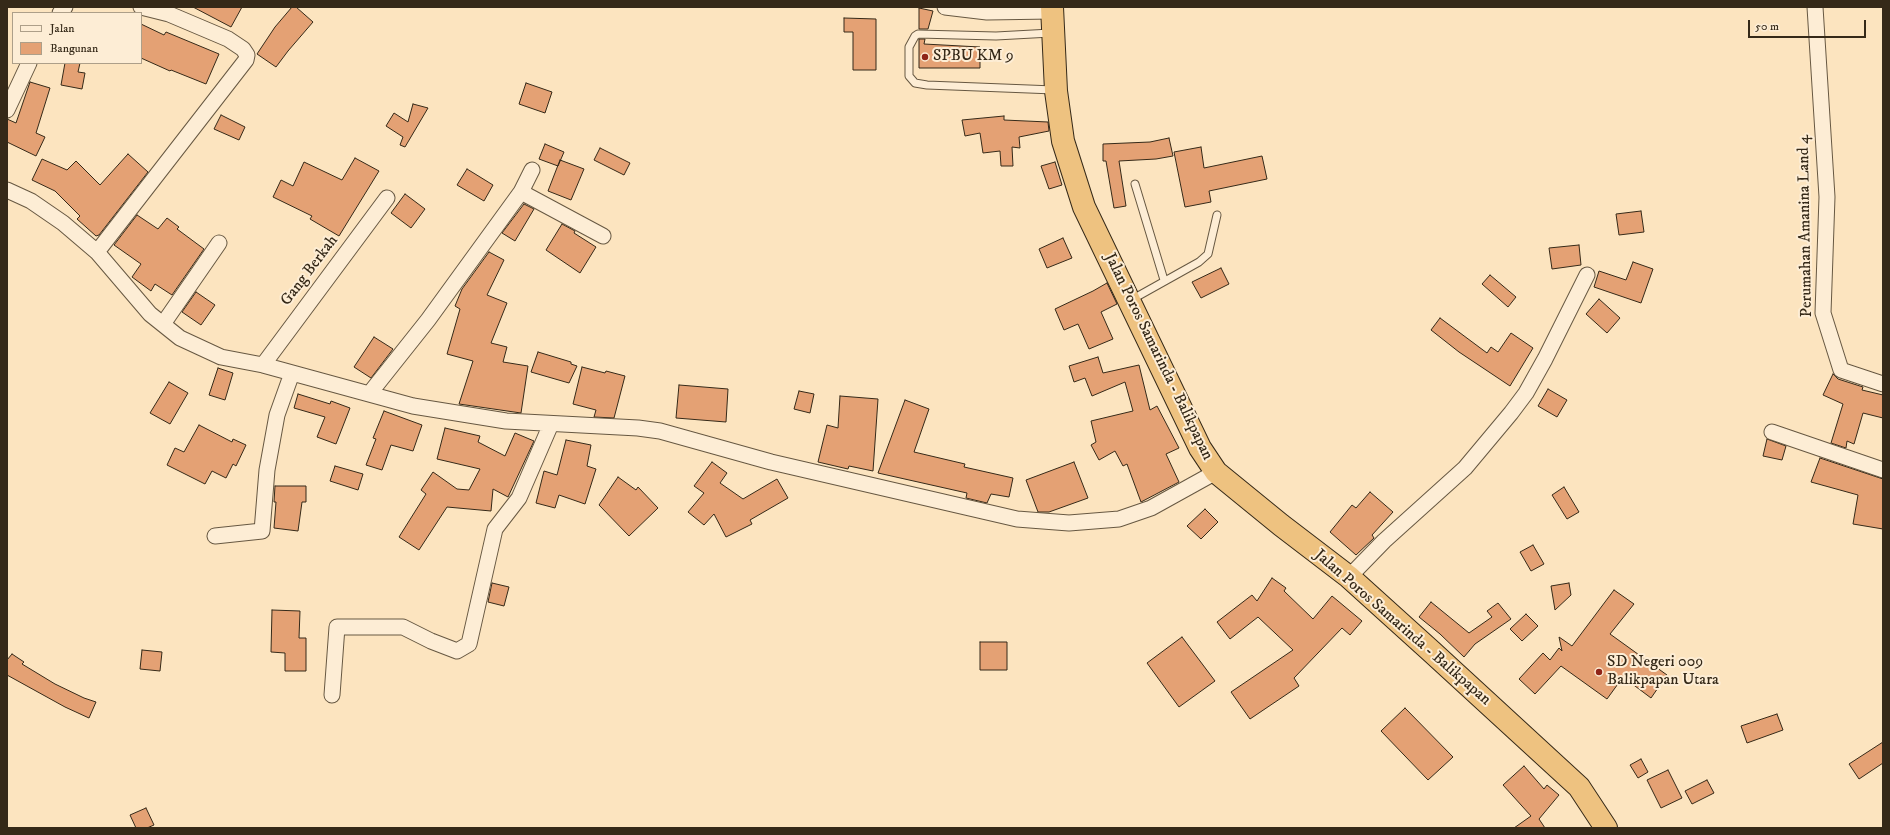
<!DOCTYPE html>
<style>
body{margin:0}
#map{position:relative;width:1890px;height:835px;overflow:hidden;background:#fce4bf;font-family:"IM FELL DW Pica",serif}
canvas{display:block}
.frame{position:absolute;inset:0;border:8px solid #352918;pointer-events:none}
.legend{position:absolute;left:12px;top:12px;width:130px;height:52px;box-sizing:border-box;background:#fdedd5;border:1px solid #ad9f89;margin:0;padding:5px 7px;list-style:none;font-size:12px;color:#352918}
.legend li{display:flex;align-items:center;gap:8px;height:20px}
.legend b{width:20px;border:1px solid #ad9f89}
.scale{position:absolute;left:1748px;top:20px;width:118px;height:18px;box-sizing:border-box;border:2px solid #352918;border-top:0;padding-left:5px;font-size:12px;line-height:14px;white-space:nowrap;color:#352918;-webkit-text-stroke:3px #fdedd5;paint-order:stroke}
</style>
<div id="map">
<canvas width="1890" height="835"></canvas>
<div class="frame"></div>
<ul class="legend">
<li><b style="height:5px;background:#fdedd5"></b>Jalan</li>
<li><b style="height:11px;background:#e4a174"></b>Bangunan</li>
</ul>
<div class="scale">50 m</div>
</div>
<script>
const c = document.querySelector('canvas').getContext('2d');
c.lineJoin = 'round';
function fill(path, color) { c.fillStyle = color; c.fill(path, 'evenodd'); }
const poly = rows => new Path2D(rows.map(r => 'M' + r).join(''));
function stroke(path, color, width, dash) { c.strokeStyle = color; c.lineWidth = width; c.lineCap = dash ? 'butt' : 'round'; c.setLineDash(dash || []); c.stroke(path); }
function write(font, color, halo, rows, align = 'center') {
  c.font = font + ' "IM FELL DW Pica",serif'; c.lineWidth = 4; c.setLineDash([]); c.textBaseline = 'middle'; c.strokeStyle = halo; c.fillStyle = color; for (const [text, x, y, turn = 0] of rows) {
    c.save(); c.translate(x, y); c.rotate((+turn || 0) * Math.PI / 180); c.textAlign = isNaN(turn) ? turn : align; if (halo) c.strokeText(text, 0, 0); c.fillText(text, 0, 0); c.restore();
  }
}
const building = poly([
 [193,7,242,7,231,27,193,7],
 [292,7,296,7,313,22,288,51,276,67,257,54,275,27,292,7],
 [919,8,933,11,928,29,919,29,919,8],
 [844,18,876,19,876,70,853,70,853,32,844,32,844,18],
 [141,24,164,35,166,32,219,54,206,84,171,70,170,71,141,58,141,24],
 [919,39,925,39,924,44,980,47,980,68,919,68,919,39],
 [65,63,80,63,78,72,85,73,82,89,61,85,65,63],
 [30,82,50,88,36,133,45,137,36,156,7,142,7,119,16,123,30,82],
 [526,83,552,92,545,113,519,104,526,83],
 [413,104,428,108,405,147,400,145,403,137,386,126,394,113,408,122,413,104],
 [221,115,245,127,239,140,214,129,221,115],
 [1004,116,1004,120,1048,122,1049,131,1019,137,1020,148,1012,147,1013,166,1001,166,1000,151,983,153,980,133,965,136,962,120,1004,116],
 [1169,138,1173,156,1156,159,1119,161,1126,206,1114,208,1106,161,1103,161,1103,144,1150,142,1169,138],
 [545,144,564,152,558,166,539,159,545,144],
 [1201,147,1204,168,1262,156,1267,179,1209,191,1211,202,1185,207,1174,152,1201,147],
 [600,148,630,163,624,175,594,160,600,148],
 [128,154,148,172,99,235,96,236,77,219,80,216,55,191,32,180,42,159,67,170,76,161,100,185,128,154],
 [355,158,379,171,339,236,310,219,312,216,273,197,281,180,293,186,304,162,342,180,355,158],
 [560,160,584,169,571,200,548,191,560,160],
 [1055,162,1062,185,1049,189,1041,166,1055,162],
 [467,169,493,185,484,201,457,185,467,169],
 [405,194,425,209,411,228,391,213,405,194],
 [524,204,534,209,515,241,502,233,524,204],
 [1641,211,1644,232,1619,235,1616,214,1641,211],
 [137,215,158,229,167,218,179,227,177,229,204,249,172,295,155,284,151,291,132,277,141,264,114,245,137,215],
 [562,224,575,231,574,233,596,247,580,273,546,250,562,224],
 [1063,238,1072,258,1047,268,1039,249,1063,238],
 [1579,245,1581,265,1552,269,1549,248,1579,245],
 [489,252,504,260,487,295,507,303,491,343,507,347,503,362,528,366,521,413,459,404,473,361,447,354,460,309,455,306,462,289,489,252],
 [1633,262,1653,269,1641,303,1594,287,1599,271,1626,280,1633,262],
 [1221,268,1229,284,1201,298,1192,282,1221,268],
 [1490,275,1516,297,1508,307,1482,284,1490,275],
 [1107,283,1117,304,1101,312,1113,339,1089,349,1078,324,1064,330,1055,309,1093,291,1107,283],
 [196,292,215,305,201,325,182,312,196,292],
 [1599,299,1620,318,1607,333,1586,314,1599,299],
 [1440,318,1487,353,1491,347,1498,352,1511,333,1533,348,1510,386,1459,352,1431,330,1440,318],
 [374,337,393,349,371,378,354,367,374,337],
 [538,352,571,362,571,364,577,366,569,383,531,372,538,352],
 [1098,357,1103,373,1139,365,1150,410,1157,406,1179,448,1166,454,1179,482,1141,502,1127,464,1123,466,1115,451,1099,460,1091,445,1096,442,1091,421,1133,411,1125,382,1092,396,1085,378,1074,382,1069,366,1098,357],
 [582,367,605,373,606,371,625,376,614,418,594,417,596,410,573,404,582,367],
 [218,368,233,373,225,400,209,395,218,368],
 [1833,374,1838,379,1863,387,1862,390,1883,395,1883,418,1863,413,1854,444,1847,441,1846,448,1831,443,1843,404,1823,395,1833,374],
 [169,382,188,393,170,424,150,413,169,382],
 [679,385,728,389,726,422,676,418,679,385],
 [1548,389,1567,400,1557,417,1538,406,1548,389],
 [799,391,814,394,810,413,794,409,799,391],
 [298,394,330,404,331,401,350,408,336,444,317,437,325,417,294,408,298,394],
 [840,396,878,399,873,471,849,466,848,469,818,462,827,425,838,428,840,396],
 [905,400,929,409,914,452,965,464,964,467,1013,478,1009,497,991,494,987,503,966,498,967,493,878,473,905,400],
 [384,411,422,425,413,451,391,445,382,470,366,465,376,439,373,438,384,411],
 [199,425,232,442,233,439,246,445,236,466,233,464,226,478,212,471,205,484,167,465,175,448,184,452,199,425],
 [445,428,480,436,478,442,505,456,515,433,534,441,508,497,493,489,491,511,447,507,419,550,399,537,426,494,421,490,433,472,457,489,469,490,480,469,437,459,445,428],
 [1767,439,1786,446,1782,460,1763,456,1767,439],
 [566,440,591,445,587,466,596,469,585,504,559,495,555,508,536,503,544,471,557,475,566,440],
 [1820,458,1883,479,1883,529,1853,524,1858,495,1811,482,1820,458],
 [712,462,727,473,720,483,743,499,777,479,788,498,750,520,752,524,726,537,714,514,704,525,688,512,704,493,694,486,712,462],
 [1074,462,1088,498,1049,512,1038,512,1026,480,1074,462],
 [335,466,363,474,358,490,330,481,335,466],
 [618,477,636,490,638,487,658,508,629,536,599,505,618,477],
 [275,486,306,486,306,502,302,502,298,531,274,528,276,502,274,502,275,486],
 [1564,487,1579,512,1567,519,1552,495,1564,487],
 [1370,492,1393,512,1372,535,1374,538,1356,555,1330,532,1352,505,1356,508,1370,492],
 [1205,509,1218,522,1201,539,1187,526,1205,509],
 [1533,545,1544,564,1531,571,1520,552,1533,545],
 [1272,578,1286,588,1284,591,1313,619,1332,596,1362,621,1350,635,1342,628,1294,678,1299,686,1250,719,1231,692,1293,650,1258,617,1230,639,1217,622,1252,595,1257,601,1272,578],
 [492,583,509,587,504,606,488,602,492,583],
 [1569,583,1571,595,1555,610,1551,586,1569,583],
 [1614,590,1634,604,1610,634,1667,675,1651,698,1623,677,1607,699,1561,666,1535,694,1519,679,1543,653,1550,660,1559,648,1562,651,1559,637,1572,646,1614,590],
 [1431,602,1469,633,1492,617,1487,611,1498,603,1511,619,1475,644,1464,657,1440,634,1419,617,1431,602],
 [272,610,300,611,299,638,306,638,306,671,285,671,285,653,271,652,272,610],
 [1526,614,1538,626,1522,641,1510,629,1526,614],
 [1182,637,1215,681,1179,707,1147,663,1182,637],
 [980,642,1007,642,1007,670,980,670,980,642],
 [142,650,162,652,160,671,140,669,142,650],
 [12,654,24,662,22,664,55,684,84,698,96,702,89,718,65,707,7,675,7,660,12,654],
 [1405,708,1453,757,1428,780,1381,731,1405,708],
 [1777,714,1783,730,1747,743,1741,726,1777,714],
 [1883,742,1883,763,1859,779,1849,764,1883,742],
 [1641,759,1648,772,1638,778,1630,765,1641,759],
 [1524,766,1544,789,1547,785,1559,795,1539,819,1545,828,1514,828,1531,816,1503,785,1524,766],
 [1668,770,1682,798,1661,808,1647,780,1668,770],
 [1707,780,1714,793,1692,804,1685,791,1707,780],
 [146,808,154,825,147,828,136,828,130,815,146,808]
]);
fill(building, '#e4a174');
stroke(building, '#352918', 1);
const service = poly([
 [1051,33,996,36,918,34,915,36,909,47,909,76,915,83,927,85,1054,90],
 [1135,184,1164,280],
 [1131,300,1199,262,1208,254,1217,215]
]);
const minor = poly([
 [945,7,987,12,1052,11],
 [1815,7,1827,197,1823,313,1841,370,1883,384],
 [60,13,65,7],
 [7,110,29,63],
 [7,190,31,201,63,223,97,252,150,314,180,338,221,357,263,365,413,406,506,421,638,428,660,431,771,462,1017,519,1069,523,1119,519,1151,508,1216,472],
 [521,192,532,170],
 [97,252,246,60,247,55,243,49,228,39,169,14,141,7],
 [163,324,219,243],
 [263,365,387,198],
 [370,393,428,320,521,192,603,236],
 [1772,432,1883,470],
 [215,536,262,531,267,470,277,415,292,373],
 [1349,577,1384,541,1465,468,1511,413,1526,393,1545,359,1587,275],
 [332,695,337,627,403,627,431,641,457,651,469,644,495,529,519,498,551,424]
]);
const trunk = poly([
 [1052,7,1056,91,1063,141,1084,207,1200,448,1216,472,1281,525,1349,577,1432,652,1579,787,1606,828]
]);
stroke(service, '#675842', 9);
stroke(minor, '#675842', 17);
stroke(trunk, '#352918', 24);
stroke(service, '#fdedd5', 7);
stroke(minor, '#fdedd5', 15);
stroke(trunk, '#eec280', 22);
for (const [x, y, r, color] of [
 [925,57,4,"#8f2418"],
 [1599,672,4,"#8f2418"]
]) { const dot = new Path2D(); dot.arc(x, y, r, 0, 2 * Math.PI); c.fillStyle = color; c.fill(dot); stroke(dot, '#fdedd5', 1.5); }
write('16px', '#352918', '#fdedd5', [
 ["SPBU KM 9",933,57],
 ["SD Negeri 009",1607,663],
 ["Balikpapan Utara",1607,681]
], 'left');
write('16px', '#352918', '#fdedd5', [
 ["Perumahan Amanina Land 4",1806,226,-91],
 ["Gang Berkah",310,271,-53],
 ["Jalan Poros Samarinda - Balikpapan",1158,357,64],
 ["Jalan Poros Samarinda - Balikpapan",1402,628,41]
]);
</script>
